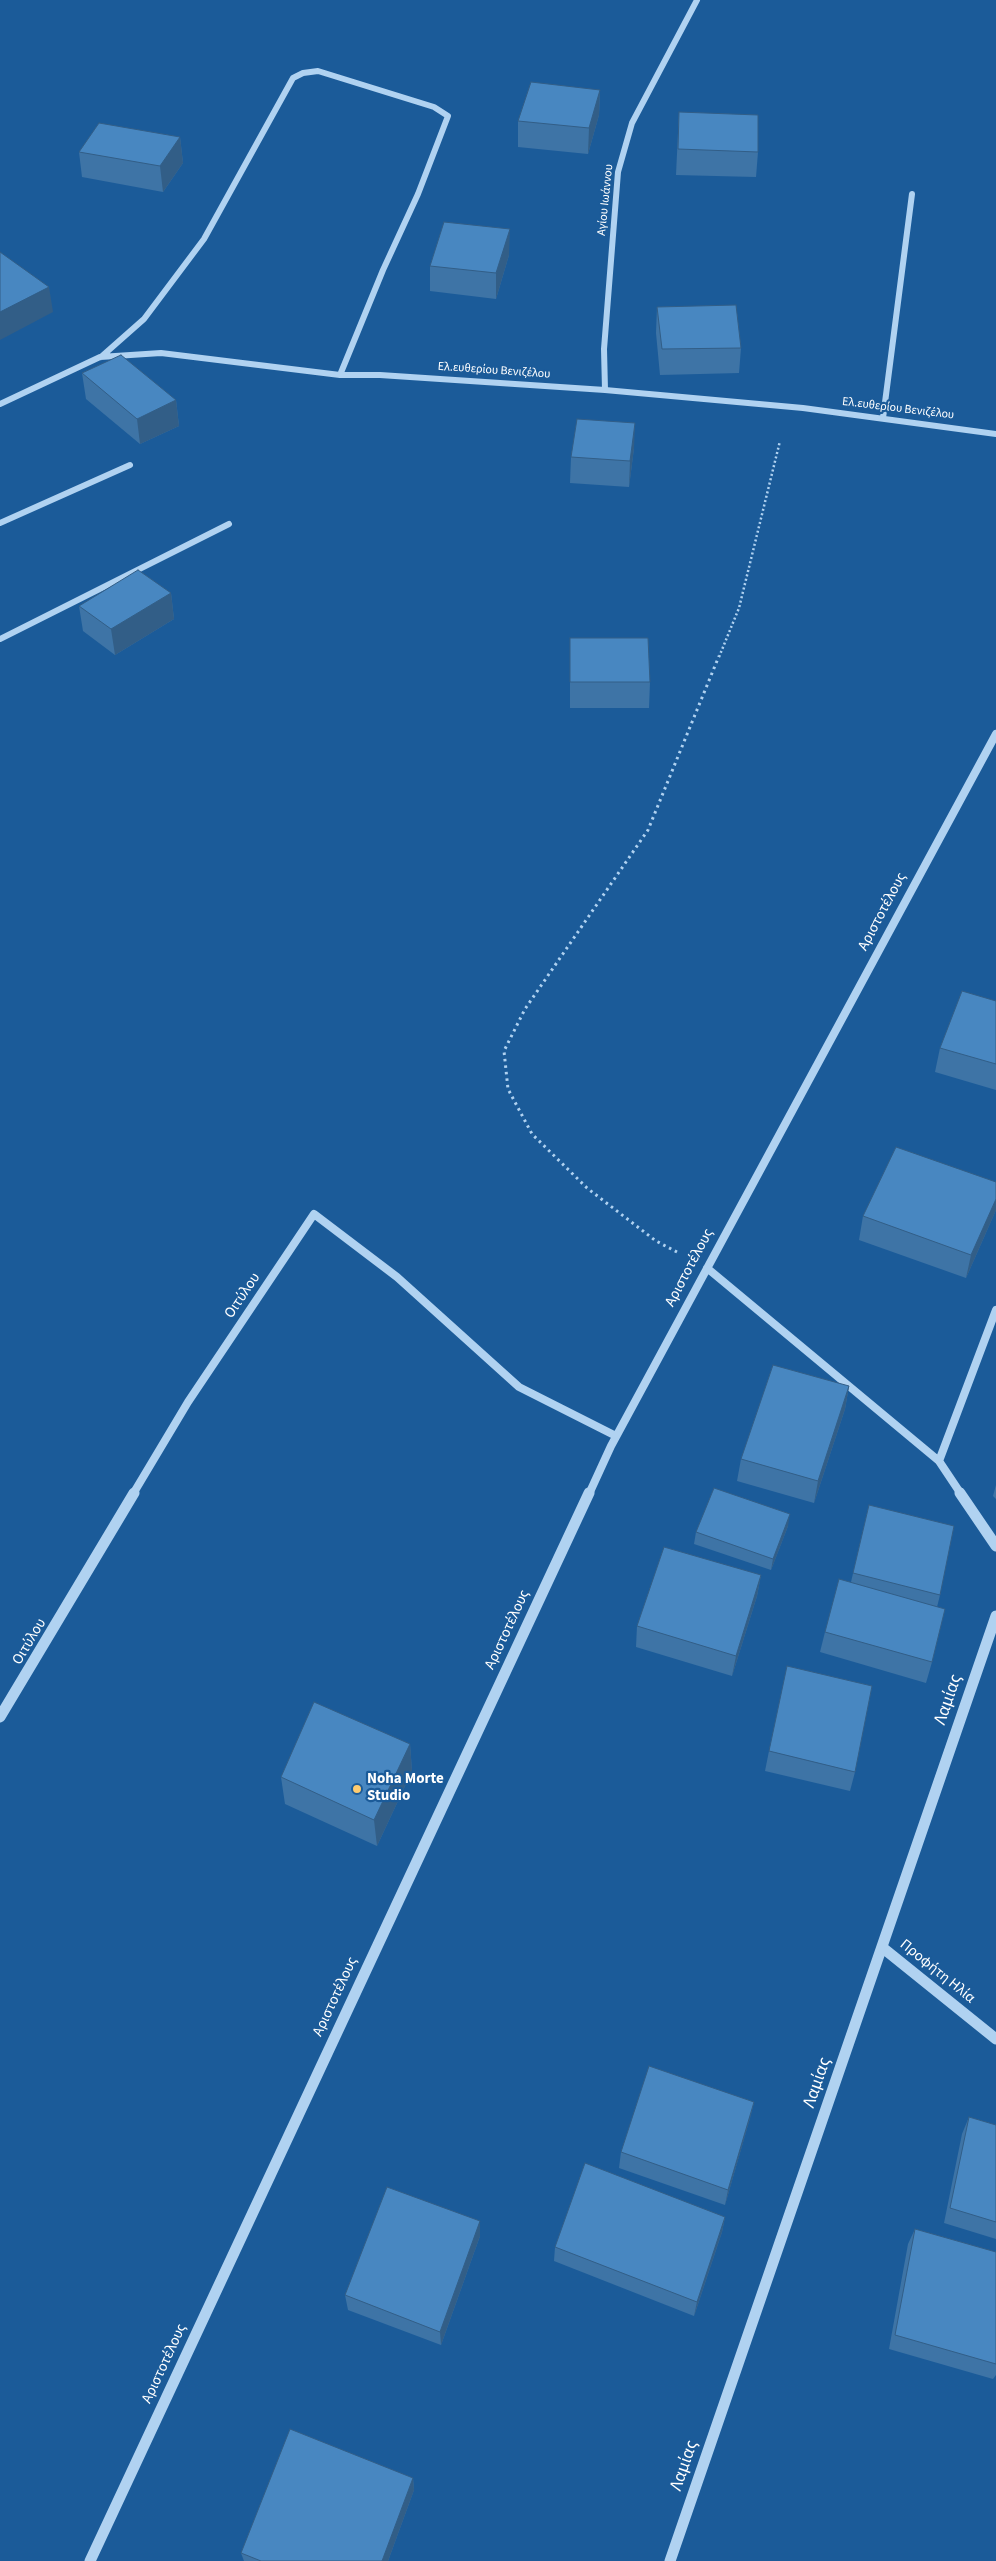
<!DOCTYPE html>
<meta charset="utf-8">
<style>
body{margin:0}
canvas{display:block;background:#1b5b99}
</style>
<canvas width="996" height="2561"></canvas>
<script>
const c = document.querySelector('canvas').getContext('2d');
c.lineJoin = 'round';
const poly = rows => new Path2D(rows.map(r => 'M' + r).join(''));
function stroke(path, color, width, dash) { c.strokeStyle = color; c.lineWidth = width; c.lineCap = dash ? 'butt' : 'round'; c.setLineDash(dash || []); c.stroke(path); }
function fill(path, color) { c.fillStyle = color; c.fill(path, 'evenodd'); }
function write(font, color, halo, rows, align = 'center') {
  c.font = font + ' "Source Sans 3",sans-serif'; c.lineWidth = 4.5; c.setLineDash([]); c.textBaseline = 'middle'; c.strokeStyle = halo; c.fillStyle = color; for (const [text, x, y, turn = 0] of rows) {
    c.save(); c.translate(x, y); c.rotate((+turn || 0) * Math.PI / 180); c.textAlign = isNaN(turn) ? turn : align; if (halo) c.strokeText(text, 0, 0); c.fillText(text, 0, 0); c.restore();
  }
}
stroke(poly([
 [719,657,739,608,780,441]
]), '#b0d2f1', 2.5, [2, 2.5]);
stroke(poly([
 [677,1252,656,1241,587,1188,532,1134,508,1089,504,1051,525,1009,648,830,719,656]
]), '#b0d2f1', 3, [2.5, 4]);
stroke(poly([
 [101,357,144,319,204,239,293,78,303,73,318,71,434,107,448,116,418,194,383,270,340,375],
 [605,390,604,349,618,172,632,123,697,0],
 [0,404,100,357,161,353,340,375,380,375,605,390,803,408,996,434],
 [883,418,912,194],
 [0,523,130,465],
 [0,639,229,524]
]), '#b0d2f1', 6);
stroke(poly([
 [707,1268,939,1461],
 [133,1494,188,1402,314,1214,397,1277,519,1387,616,1436],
 [589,1494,611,1446,996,734],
 [961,1494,939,1461,996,1310]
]), '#b0d2f1', 8);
stroke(poly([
 [960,1493,996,1546],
 [0,1717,134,1493],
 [883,1948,996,2039],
 [90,2561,589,1493],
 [670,2561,996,1616]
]), '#b0d2f1', 11);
fill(poly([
 [600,90,599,115,588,154,518,147,518,121],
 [679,112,758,152,756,177,676,175],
 [180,137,183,163,163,192,82,177,79,152],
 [509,255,496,299,430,291,430,266],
 [657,307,741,348,739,373,660,375,656,333],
 [82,373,176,400,179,426,140,444,86,399],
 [634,448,629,487,570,483,571,457],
 [171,593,174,619,115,655,83,631,79,606],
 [570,638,650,682,649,708,570,708],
 [996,1001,996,1090,935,1072,940,1048],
 [996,1182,996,1210,966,1278,859,1240,863,1216],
 [849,1386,845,1409,814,1503,737,1481,741,1459],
 [996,1485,996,1499,993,1496],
 [869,1505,940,1595,937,1607,932,1662,926,1683,820,1652,825,1632,851,1582],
 [788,1526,771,1570,694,1544,696,1532],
 [761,1575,757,1596,732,1676,636,1647,637,1626],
 [410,1744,412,1771,377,1846,285,1804,281,1777],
 [769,1751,855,1772,850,1791,765,1771],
 [754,2102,750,2118,725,2205,619,2168,621,2152],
 [969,2117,996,2125,996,2239,944,2223,962,2134],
 [725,2217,722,2232,694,2316,554,2261,555,2247],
 [915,2229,996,2252,996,2375,993,2379,889,2349,908,2244],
 [480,2236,441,2345,348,2310,345,2295],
 [413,2478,414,2490,388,2561,244,2561,241,2553]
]), '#3e74a6');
fill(poly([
 [600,90,599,115,588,154,589,128],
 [180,137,183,163,163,192,160,166],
 [510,229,509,255,496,299,496,273],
 [49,287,53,312,0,340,0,312],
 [176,400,179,426,140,444,137,419],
 [635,423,634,448,629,487,630,461],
 [171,593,174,619,115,655,111,629],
 [996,1199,996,1210,966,1278,971,1255],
 [849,1386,845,1409,814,1503,818,1481],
 [790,1514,788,1526,771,1570,773,1559],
 [761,1575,757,1596,732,1676,736,1656],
 [410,1744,412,1771,377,1846,374,1820],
 [754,2102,750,2118,725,2205,728,2190],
 [725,2217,722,2232,694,2316,697,2302],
 [480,2221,480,2236,441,2345,440,2332],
 [413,2478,414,2490,388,2561,382,2561]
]), '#325e87');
const building = poly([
 [531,82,600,90,589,128,518,121,531,82],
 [679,112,758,115,758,152,678,149,679,112],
 [99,123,180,137,160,166,79,152,99,123],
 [444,222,510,229,496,273,430,266,444,222],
 [0,252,49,287,0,312,0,252],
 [736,305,741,348,662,349,657,307,736,305],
 [121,355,176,400,137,419,82,373,121,355],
 [577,419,635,423,630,461,571,457,577,419],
 [138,570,171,593,111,629,79,606,138,570],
 [570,638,648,638,650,682,570,682,570,638],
 [962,991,996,1001,996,1064,940,1048,962,991],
 [896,1147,996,1182,996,1199,971,1255,863,1216,896,1147],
 [773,1365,849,1386,818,1481,741,1459,773,1365],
 [714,1488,790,1514,773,1559,696,1532,714,1488],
 [869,1505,954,1526,940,1595,853,1573,869,1505],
 [664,1547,761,1575,736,1656,637,1626,664,1547],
 [839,1579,945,1609,932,1662,825,1632,839,1579],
 [787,1666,872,1686,855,1772,769,1751,787,1666],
 [314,1702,410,1744,374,1820,281,1777,314,1702],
 [649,2066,754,2102,728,2190,621,2152,649,2066],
 [969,2117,996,2125,996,2222,950,2208,969,2117],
 [585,2163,725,2217,697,2302,555,2247,585,2163],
 [387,2187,480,2221,440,2332,345,2295,387,2187],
 [915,2229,996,2252,996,2364,895,2335,915,2229],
 [290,2429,413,2478,382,2561,261,2561,241,2553,290,2429]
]);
fill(building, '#4887c1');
stroke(building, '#325e87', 1);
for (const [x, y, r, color] of [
 [357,1789,5,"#ffcc70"]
]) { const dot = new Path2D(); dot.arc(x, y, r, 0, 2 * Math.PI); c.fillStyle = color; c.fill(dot); stroke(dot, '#1b5b99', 2); }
write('12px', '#fff', '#1b5b99', [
 ["Αγίου Ιωάννου",606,200,-84],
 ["Ελ.ευθερίου Βενιζέλου",494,371,4],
 ["Ελ.ευθερίου Βενιζέλου",898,409,7]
]);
write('15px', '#fff', '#1b5b99', [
 ["Αριστοτέλους",883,912,-62],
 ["Αριστοτέλους",690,1268,-62],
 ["Οιτύλου",243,1296,-56],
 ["Αριστοτέλους",508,1630,-65],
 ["Οιτύλου",30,1642,-59],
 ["Προφήτη Ηλία",937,1972,39],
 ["Αριστοτέλους",336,1997,-65],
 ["Αριστοτέλους",165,2364,-65]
]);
write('bold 15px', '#fff', '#1b5b99', [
 ["Noha Morte",367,1780],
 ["Studio",367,1797]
], 'left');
write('18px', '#fff', '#1b5b99', [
 ["Λαμίας",949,1700,-71],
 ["Λαμίας",818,2083,-71],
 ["Λαμίας",685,2466,-71]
]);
</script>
